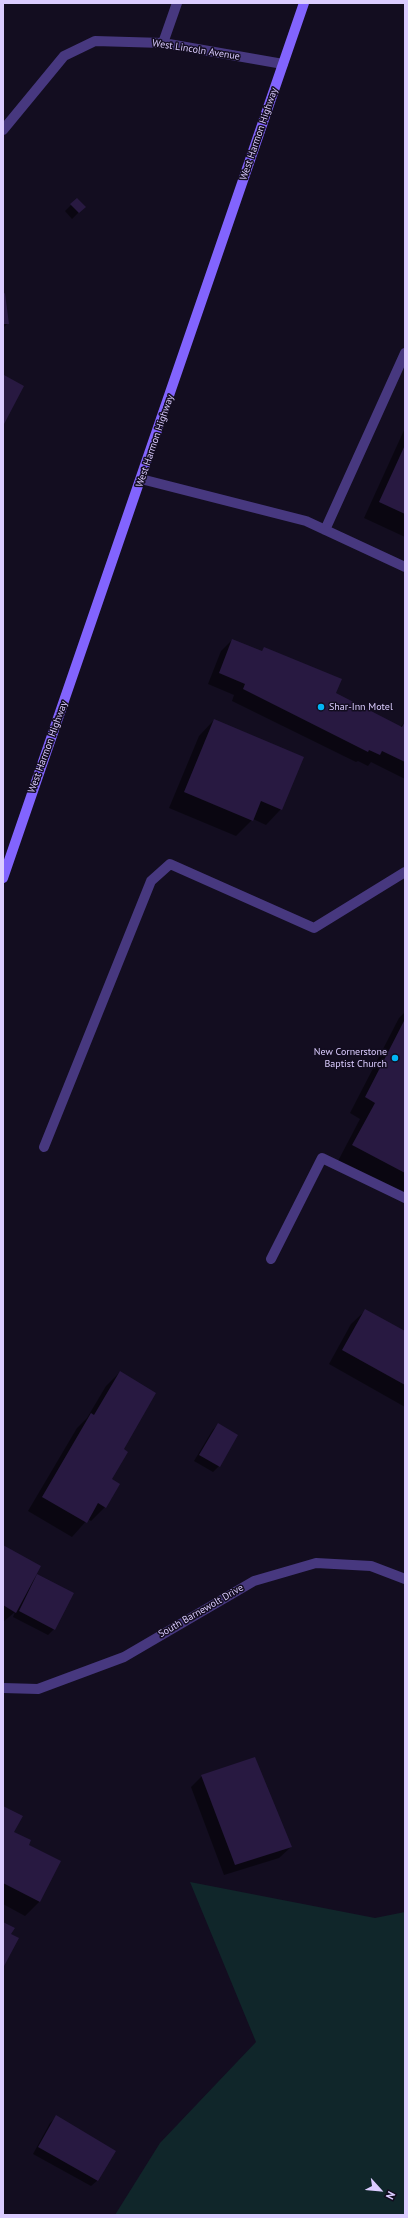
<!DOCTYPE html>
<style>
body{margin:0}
#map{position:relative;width:408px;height:2218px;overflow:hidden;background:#130d20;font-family:"PT Sans",sans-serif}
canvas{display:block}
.frame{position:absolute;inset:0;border:4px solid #dbccff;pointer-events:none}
.north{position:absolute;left:360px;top:2170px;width:40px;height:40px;-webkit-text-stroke:3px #130d20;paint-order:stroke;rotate:117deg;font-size:11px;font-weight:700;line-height:16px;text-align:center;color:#dbccff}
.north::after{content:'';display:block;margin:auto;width:14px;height:18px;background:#dbccff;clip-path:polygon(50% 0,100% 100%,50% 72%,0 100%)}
</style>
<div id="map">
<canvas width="408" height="2218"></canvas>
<div class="frame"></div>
<div class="north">N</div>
</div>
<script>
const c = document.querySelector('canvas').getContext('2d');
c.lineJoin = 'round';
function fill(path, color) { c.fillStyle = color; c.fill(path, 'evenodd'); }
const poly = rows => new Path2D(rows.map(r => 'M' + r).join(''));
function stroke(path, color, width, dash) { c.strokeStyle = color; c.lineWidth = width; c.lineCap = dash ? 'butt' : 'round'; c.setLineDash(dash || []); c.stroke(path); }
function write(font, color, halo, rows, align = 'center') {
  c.font = font + ' "PT Sans",sans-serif'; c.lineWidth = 3; c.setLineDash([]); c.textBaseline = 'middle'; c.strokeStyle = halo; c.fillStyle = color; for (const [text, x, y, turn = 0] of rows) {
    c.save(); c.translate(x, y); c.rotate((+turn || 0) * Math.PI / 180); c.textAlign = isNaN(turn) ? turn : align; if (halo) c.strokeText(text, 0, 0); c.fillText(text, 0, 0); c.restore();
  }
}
fill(poly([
 [190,1882,375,1918,405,1912,405,2215,115,2215,160,2143,256,2042]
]), '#10262a');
fill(poly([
 [77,199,84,207,72,219,65,211],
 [3,295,8,323,3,328],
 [405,428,405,537,364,518],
 [232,640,261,652,264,648,335,694,400,727,405,722,405,779,371,762,368,766,358,761,356,762,232,701,234,695,208,684,221,651],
 [214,720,281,809,266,825,253,819,236,836,169,808,199,736],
 [405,1012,405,1196,338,1161,360,1119,350,1113,399,1018],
 [366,1310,405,1332,405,1407,329,1364,351,1324],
 [120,1372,123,1449,111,1480,105,1507,91,1521,88,1519,72,1537,28,1511,77,1428,87,1418,106,1386],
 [218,1424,219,1466,213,1472,194,1461,212,1431],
 [3,1547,33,1580,37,1575,54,1629,48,1635,13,1617,15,1612,3,1622],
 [202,1776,291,1847,279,1858,224,1875,191,1787],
 [3,1807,13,1832,27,1845,40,1901,25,1916,3,1904],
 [56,2117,98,2180,91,2186,33,2154,50,2123]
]), '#0007');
fill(poly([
 [77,198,86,207,79,213,70,204],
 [5,293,9,324,3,324,3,294],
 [4,375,24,386,3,426,3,378],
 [405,445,405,514,379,502],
 [232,639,262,651,264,647,342,679,336,693,402,727,405,721,405,762,382,751,380,755,369,750,368,752,243,689,245,684,219,673],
 [214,719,304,757,282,810,261,801,253,821,184,792],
 [405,1019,405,1173,352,1145,375,1103,365,1097],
 [365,1309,405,1331,405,1385,342,1350],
 [120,1371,156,1393,124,1449,128,1452,112,1479,120,1484,106,1508,98,1503,87,1523,42,1497,91,1413,94,1415],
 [218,1423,238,1435,220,1467,199,1455],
 [3,1545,41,1566,16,1613,3,1605],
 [37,1574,74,1593,55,1630,19,1611],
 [255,1757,292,1847,235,1865,201,1775],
 [3,1806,23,1816,14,1832,31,1840,29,1845,61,1861,40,1902,3,1883],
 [3,1922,15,1928,11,1934,19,1938,3,1968],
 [56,2115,116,2151,98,2181,38,2147]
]), '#281941');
stroke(poly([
 [141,479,306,521,405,567],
 [325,530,405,353],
 [44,1147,151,881,170,864,314,928,405,872],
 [271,1259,322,1158,405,1198]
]), '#47387f', 10);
stroke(poly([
 [163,43,177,3],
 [3,130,64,56,95,41,163,43,283,64],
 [3,1688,38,1689,124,1657,254,1581,316,1563,371,1566,405,1579]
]), '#47387f', 10);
stroke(poly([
 [3,878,304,3]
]), '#8264fe', 10);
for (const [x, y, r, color] of [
 [321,707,4,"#02b4f5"],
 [395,1058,4,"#02b4f5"]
]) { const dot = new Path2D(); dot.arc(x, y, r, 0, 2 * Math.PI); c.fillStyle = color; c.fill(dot); stroke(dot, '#130d20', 1.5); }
write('10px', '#dbccff', '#130d20', [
 ["West Lincoln Avenue",196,50,9],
 ["West Harmon Highway",259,134,-71],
 ["West Harmon Highway",155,441,-71],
 ["West Harmon Highway",48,747,-70],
 ["South Barnewolt Drive",201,1611,-30]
]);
write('10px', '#dbccff', '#130d20', [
 ["Shar-Inn Motel",329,707],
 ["New Cornerstone",387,1052,"right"],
 ["Baptist Church",387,1064,"right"]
], 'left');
</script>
